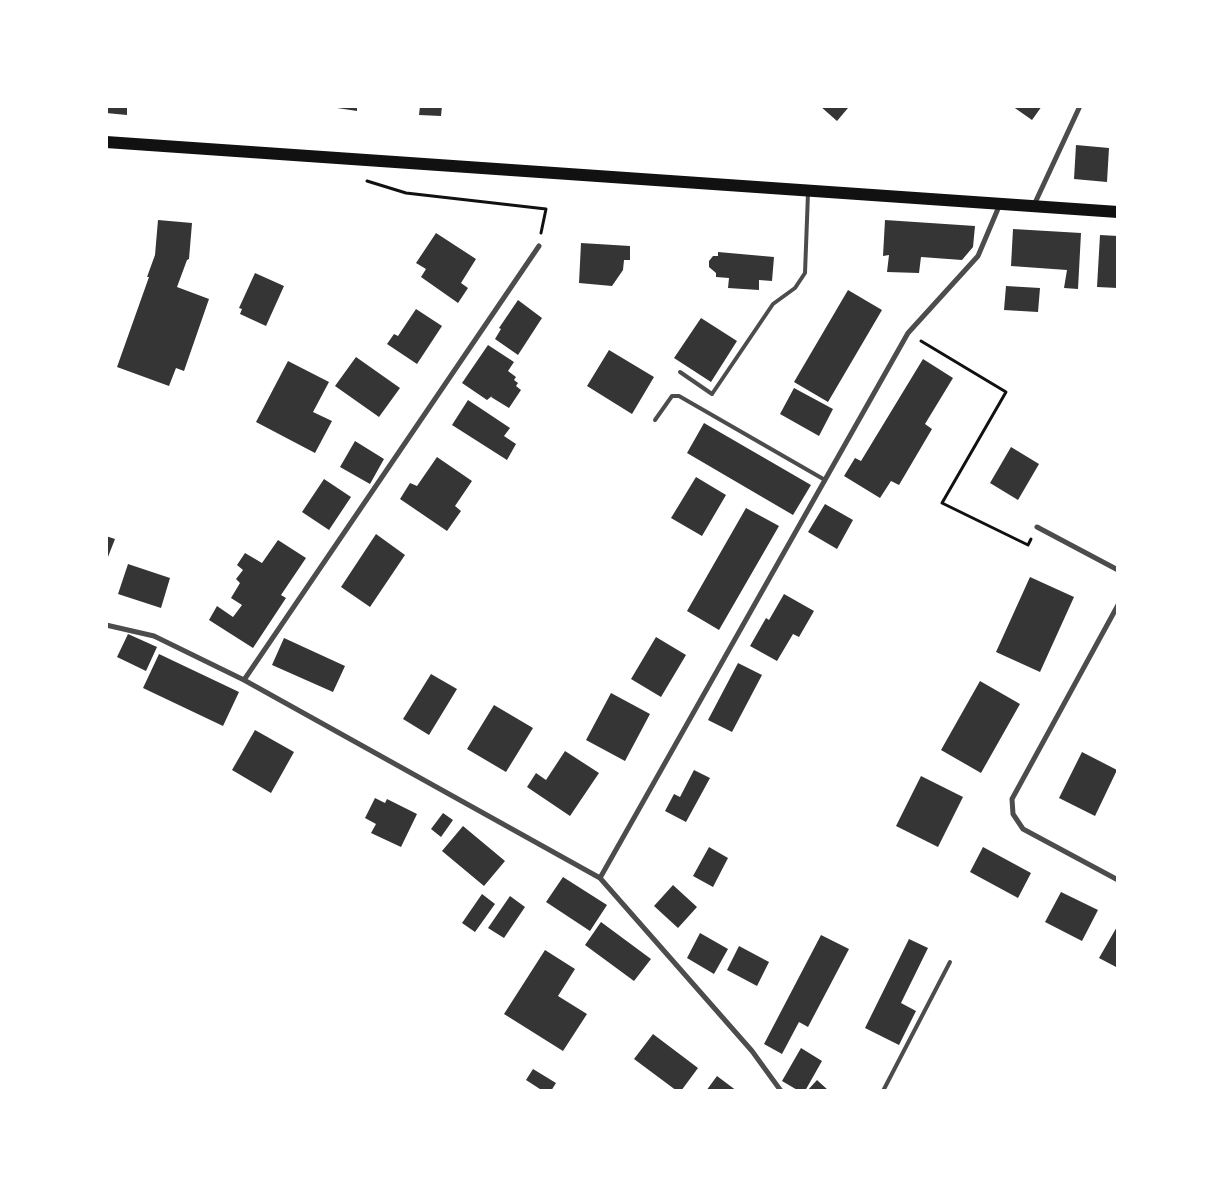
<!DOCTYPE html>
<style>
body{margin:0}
#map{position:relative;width:1224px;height:1197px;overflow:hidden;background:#fff;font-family:"Asap Condensed",sans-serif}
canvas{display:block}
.frame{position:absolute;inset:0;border:108px solid #fff;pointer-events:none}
</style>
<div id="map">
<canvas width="1224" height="1197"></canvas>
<div class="frame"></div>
</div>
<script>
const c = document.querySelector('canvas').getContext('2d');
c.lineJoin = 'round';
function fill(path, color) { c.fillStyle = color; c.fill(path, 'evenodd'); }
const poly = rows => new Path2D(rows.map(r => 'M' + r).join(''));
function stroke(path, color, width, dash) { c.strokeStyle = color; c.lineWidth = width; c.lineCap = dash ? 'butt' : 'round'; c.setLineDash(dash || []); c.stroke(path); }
fill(poly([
 [106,106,127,106,127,115,106,113],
 [337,106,357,106,357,111,337,108],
 [420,106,442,106,441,116,419,115],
 [820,106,846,106,848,108,837,121],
 [1012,106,1042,106,1032,120],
 [1076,145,1109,148,1107,182,1074,179],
 [158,220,192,223,189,259,187,260,177,287,209,299,184,371,176,368,169,386,117,367,149,277,147,277,155,255],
 [885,220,975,226,973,247,962,260,921,257,919,273,887,272,889,255,883,256],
 [1013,229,1081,233,1078,289,1064,288,1067,270,1011,266],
 [436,233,476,259,461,283,468,288,458,303,421,277,426,269,416,263],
 [1100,235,1118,236,1118,288,1097,287],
 [581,243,630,246,630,260,624,260,623,270,612,286,579,283],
 [718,252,774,257,772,281,759,280,759,290,728,288,729,278,716,277,716,273,709,267,709,261,713,256,718,256],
 [255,273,284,286,266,326,240,314,242,309,239,308],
 [1006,286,1040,288,1038,312,1004,310],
 [848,290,882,310,828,402,794,382],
 [518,300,542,318,518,355,495,339,501,329,499,328],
 [416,309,442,326,417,364,387,344,394,334,398,336],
 [701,318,737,341,711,382,674,358],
 [488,345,514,362,508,371,516,377,514,380,518,383,516,386,521,390,509,408,491,397,493,395,487,400,462,383],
 [609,350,654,377,632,414,587,386],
 [356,357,400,388,379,417,335,386],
 [923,359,953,378,925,424,932,429,899,485,891,481,880,498,844,476,855,458,861,461],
 [288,361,329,382,313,412,332,421,315,453,256,422],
 [794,388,833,409,819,436,780,414],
 [468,400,510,428,504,436,516,444,507,460,452,425],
 [704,423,811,485,793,515,687,453],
 [355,441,384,459,370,484,340,467],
 [1011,447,1039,464,1018,500,990,483],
 [437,457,472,481,455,506,461,511,447,531,400,499,410,483,417,486],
 [696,477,726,495,702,536,671,518],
 [324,479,351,497,329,530,302,512],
 [825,504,853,520,837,549,808,532],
 [746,508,779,526,719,630,687,611],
 [376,534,405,555,370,607,341,587],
 [106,536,115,539,106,562],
 [278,540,306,558,281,595,286,598,253,648,209,620,217,606,233,617,242,605,231,598,240,583,236,579,243,570,237,565,245,553,262,563],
 [128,564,170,578,161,608,118,594],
 [1030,577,1074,597,1040,672,996,652],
 [784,594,814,611,799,637,793,634,777,661,750,646,766,618,769,620],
 [128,634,157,647,146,671,117,657],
 [656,637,686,655,661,697,631,679],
 [284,638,345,666,333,692,272,665],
 [159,654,239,692,223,726,143,688],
 [738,663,762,675,732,732,708,720],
 [431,674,457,689,429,735,403,719],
 [980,681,1020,704,981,773,941,750],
 [611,693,650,714,625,761,586,740],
 [494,705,533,728,506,772,467,749],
 [255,730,294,752,271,793,232,770],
 [565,751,599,773,570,816,527,787,536,773,546,780],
 [1082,752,1117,770,1095,816,1059,798],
 [694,770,710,778,686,822,665,811,674,794,680,797],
 [921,776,963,797,938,847,896,826],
 [375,798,385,803,387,799,417,814,401,847,371,833,376,824,365,818],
 [443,813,453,820,441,837,431,829],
 [463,826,505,861,484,886,442,851],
 [709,847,728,858,713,887,693,876],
 [983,847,1031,873,1018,898,970,872],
 [563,877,607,905,590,931,546,902],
 [673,885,697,907,678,928,654,906],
 [1061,892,1098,910,1082,941,1045,922],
 [482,894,495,904,475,932,462,923],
 [510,896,525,907,504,938,488,928],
 [601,922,651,959,634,981,585,945],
 [1118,925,1118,968,1099,958],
 [700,933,728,949,714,974,687,958],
 [821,935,849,949,808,1027,799,1022,782,1054,764,1044],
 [909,939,928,948,901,1003,916,1011,899,1045,865,1028],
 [739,946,769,962,757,986,727,970],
 [545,950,575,969,558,996,587,1014,563,1051,504,1014],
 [653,1034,698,1068,681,1091,677,1091,634,1059],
 [801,1048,822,1061,805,1091,799,1091,782,1081],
 [533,1069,556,1083,551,1091,543,1091,526,1080],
 [717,1076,737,1091,706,1091],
 [817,1080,829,1091,807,1091]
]), '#353535');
stroke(poly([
 [367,181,406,193,546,209,541,233],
 [921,341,1006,392,942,503,1028,545,1031,539]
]), '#111', 3);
stroke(poly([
 [680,372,712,394,773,304,795,288,805,273,808,193],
 [655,420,672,396,679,396,825,480],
 [883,1091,950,962]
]), '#4c4c4c', 4);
stroke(poly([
 [1034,205,1080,106],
 [1037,527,1118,570],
 [1118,605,1012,799,1013,814,1023,829,1118,880],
 [106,625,154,636,244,680,600,878,752,1051,781,1091],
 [244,680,539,246],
 [600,878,908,333,978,256,1000,204]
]), '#4c4c4c', 5);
stroke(poly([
 [106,142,1118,212]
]), '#111', 12);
</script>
